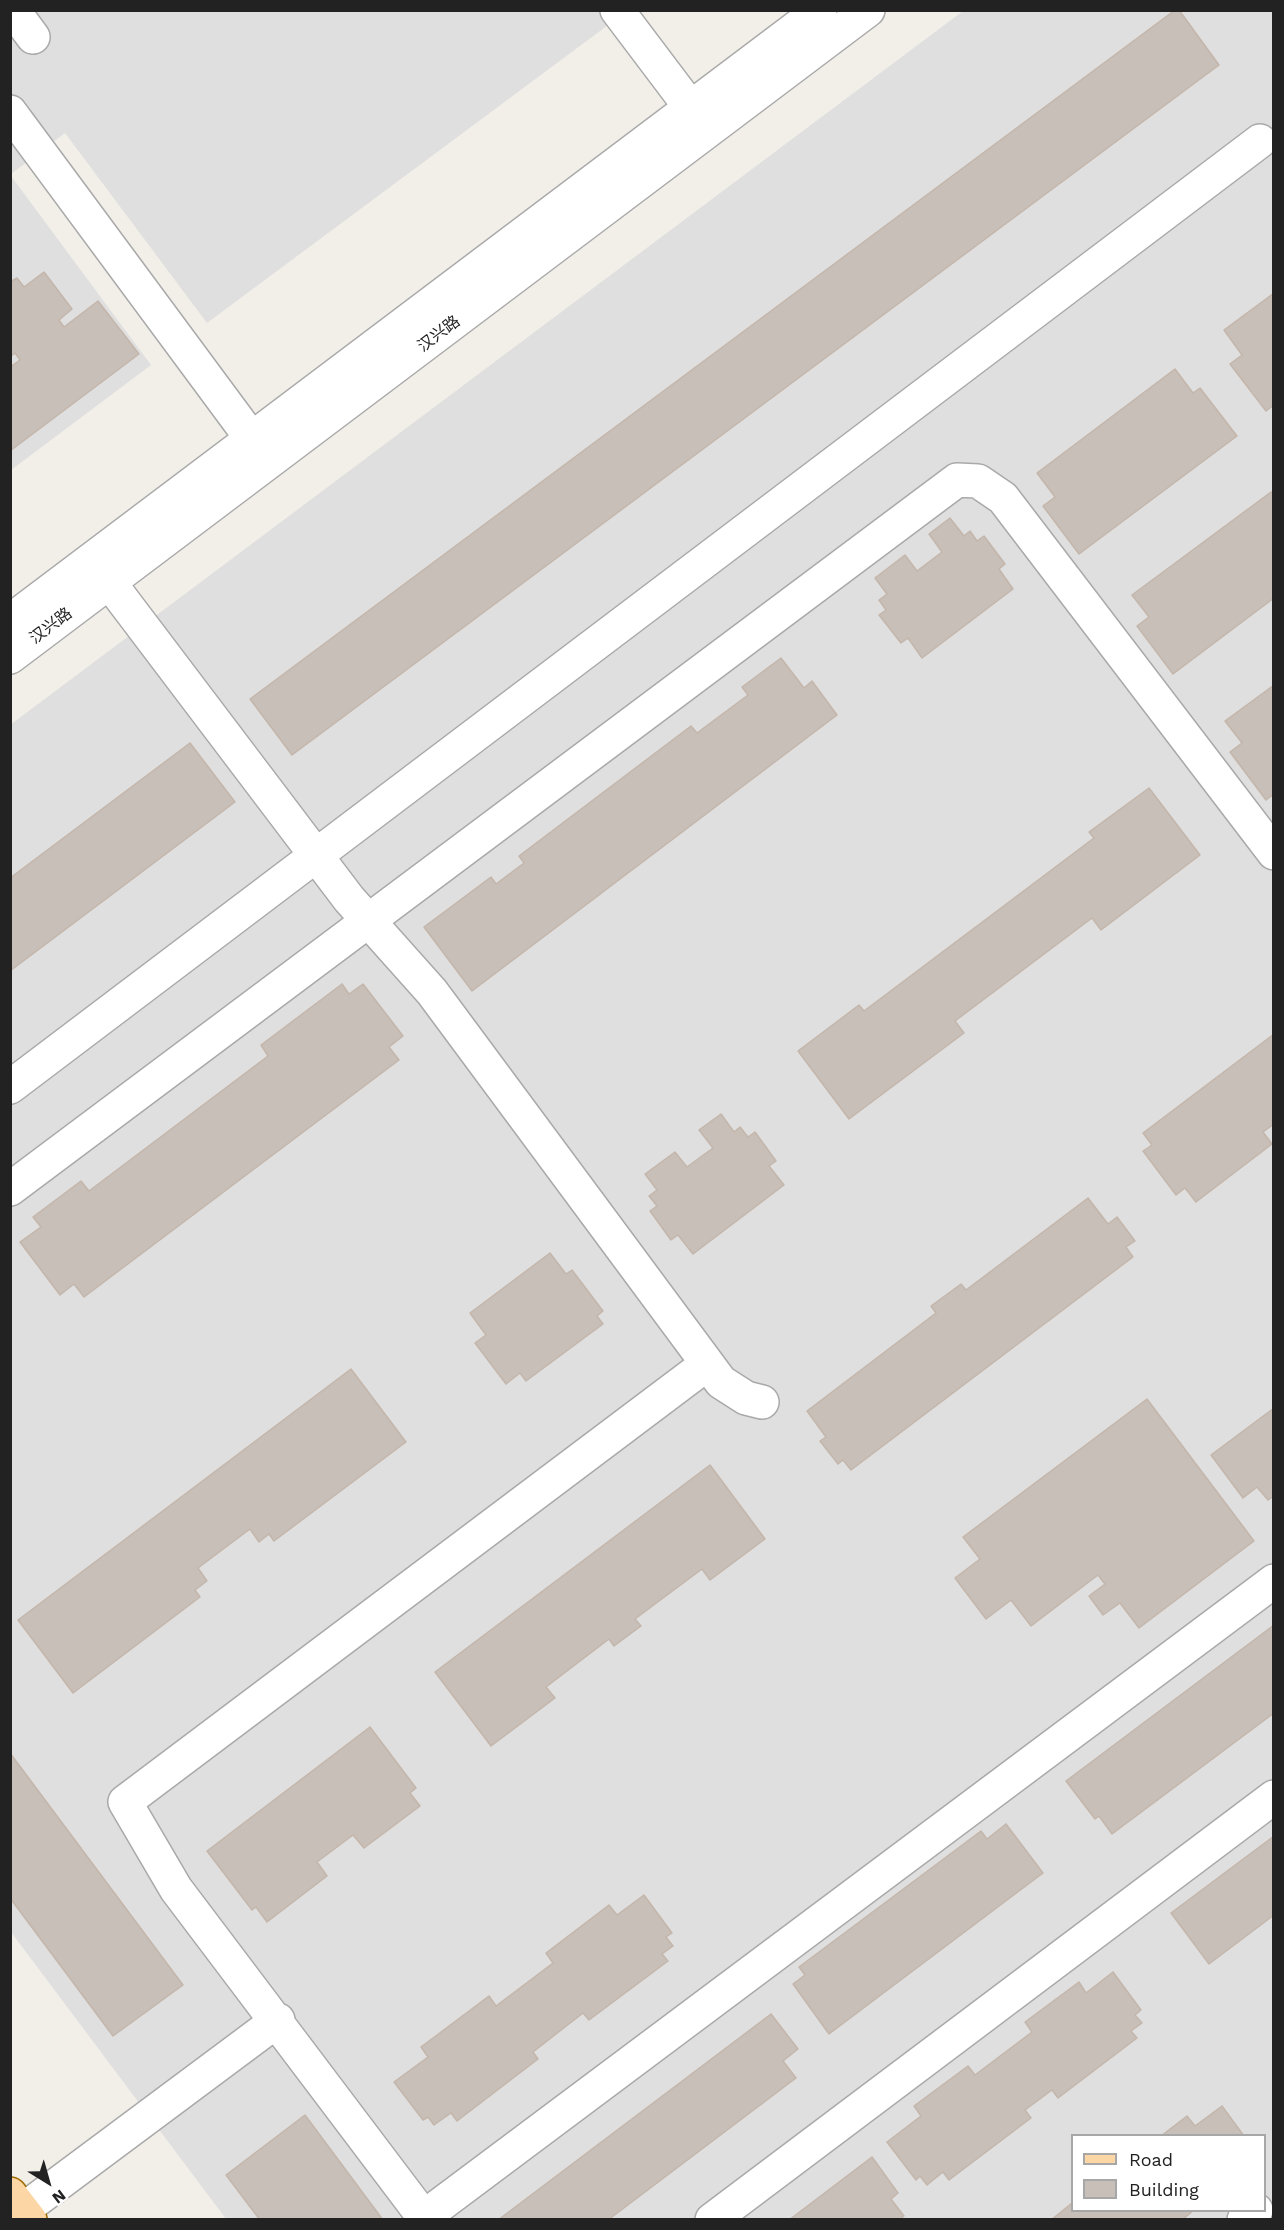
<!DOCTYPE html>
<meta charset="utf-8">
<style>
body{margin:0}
#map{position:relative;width:1284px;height:2230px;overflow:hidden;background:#f2efe9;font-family:"Work Sans",sans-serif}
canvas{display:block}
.frame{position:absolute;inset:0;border:12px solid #222;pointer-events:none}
.legend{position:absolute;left:1071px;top:2134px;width:195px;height:78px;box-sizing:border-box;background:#fff;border:2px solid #a7a7a7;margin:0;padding:8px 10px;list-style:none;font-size:18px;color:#222}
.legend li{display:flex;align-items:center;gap:12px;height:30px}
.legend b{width:30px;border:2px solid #a7a7a7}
.north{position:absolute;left:18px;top:2152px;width:60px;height:60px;-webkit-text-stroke:4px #fff;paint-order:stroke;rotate:143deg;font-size:16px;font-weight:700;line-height:24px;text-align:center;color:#222}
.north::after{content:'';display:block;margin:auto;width:21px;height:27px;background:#222;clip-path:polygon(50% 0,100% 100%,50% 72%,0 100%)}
</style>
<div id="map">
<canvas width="1284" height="2230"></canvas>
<div class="frame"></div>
<ul class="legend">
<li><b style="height:8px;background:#fcd6a4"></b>Road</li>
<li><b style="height:16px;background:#c7bfb8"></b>Building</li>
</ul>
<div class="north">N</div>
</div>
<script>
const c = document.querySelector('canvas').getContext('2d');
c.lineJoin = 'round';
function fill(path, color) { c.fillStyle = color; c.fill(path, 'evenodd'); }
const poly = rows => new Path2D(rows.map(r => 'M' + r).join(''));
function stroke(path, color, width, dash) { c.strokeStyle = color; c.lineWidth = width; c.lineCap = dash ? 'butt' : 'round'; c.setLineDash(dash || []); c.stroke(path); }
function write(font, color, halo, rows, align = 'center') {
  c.font = font + ' "Work Sans","Noto Sans SC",sans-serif'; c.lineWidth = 6; c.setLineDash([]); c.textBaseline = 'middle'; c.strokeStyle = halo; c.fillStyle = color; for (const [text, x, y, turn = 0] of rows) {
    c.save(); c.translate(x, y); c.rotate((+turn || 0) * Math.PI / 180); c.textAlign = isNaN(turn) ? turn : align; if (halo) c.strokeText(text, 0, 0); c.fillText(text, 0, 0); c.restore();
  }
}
fill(poly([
 [11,11,627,11,207,323,65,133,11,174],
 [963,11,1273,11,1273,2219,226,2219,11,1932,10,725],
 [1072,2136,1264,2136,1264,2210,1072,2210],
 [11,176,151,365,11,470]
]), '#e0dfdf');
const building = poly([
 [1175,10,1179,10,1219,65,292,755,250,699,1175,10],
 [44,272,72,309,59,320,64,327,98,301,139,354,10,451,10,367,20,360,15,353,10,357,10,282,17,278,24,287,44,272],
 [1274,293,1274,405,1266,411,1230,364,1242,355,1224,330,1274,293],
 [1175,369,1193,393,1200,388,1237,436,1079,554,1043,506,1055,497,1037,473,1175,369],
 [1271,492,1274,495,1274,598,1173,674,1137,626,1149,617,1132,595,1271,492],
 [950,518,964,536,970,531,977,541,984,536,1005,564,999,569,1013,589,922,658,908,638,901,643,879,615,886,610,879,600,887,594,875,578,905,555,917,571,942,552,929,534,950,518],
 [781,658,804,688,812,681,837,715,472,991,424,927,491,877,496,884,524,863,519,856,691,726,697,733,748,695,742,687,781,658],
 [1274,685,1274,794,1266,800,1230,752,1242,743,1225,721,1274,685],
 [190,743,235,802,10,971,10,878,190,743],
 [1149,788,1200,855,1101,930,1092,918,955,1021,964,1033,849,1119,798,1051,859,1005,864,1011,1094,838,1089,832,1149,788],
 [342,984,349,994,363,984,403,1036,389,1047,399,1060,84,1297,74,1284,60,1295,20,1242,41,1227,33,1217,81,1181,89,1191,268,1056,261,1045,342,984],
 [1274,1034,1274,1124,1263,1132,1272,1144,1196,1202,1185,1188,1176,1195,1143,1151,1152,1145,1143,1133,1274,1034],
 [721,1114,734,1132,740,1127,748,1137,755,1132,776,1161,769,1166,784,1185,693,1254,678,1235,671,1240,650,1211,657,1206,649,1196,657,1190,645,1174,675,1152,687,1167,713,1148,699,1130,721,1114],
 [1088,1198,1108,1224,1117,1217,1135,1241,1126,1247,1133,1257,851,1470,843,1460,838,1464,820,1441,826,1437,807,1411,936,1313,931,1306,961,1284,966,1290,1088,1198],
 [550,1253,566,1274,572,1270,603,1311,597,1316,603,1324,526,1381,520,1373,506,1384,475,1343,486,1335,470,1313,550,1253],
 [351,1369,406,1442,274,1541,269,1534,259,1542,250,1529,198,1568,207,1581,195,1590,200,1597,73,1693,18,1620,351,1369],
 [1147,1399,1254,1541,1139,1628,1120,1603,1103,1615,1089,1596,1105,1584,1098,1575,1031,1626,1011,1600,986,1619,955,1578,980,1559,963,1537,1147,1399],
 [1274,1408,1274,1496,1268,1500,1257,1487,1243,1498,1211,1455,1274,1408],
 [710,1465,765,1539,710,1580,702,1569,635,1619,641,1626,614,1646,609,1639,546,1687,555,1698,491,1746,435,1672,710,1465],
 [1274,1625,1274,1713,1112,1834,1099,1816,1095,1819,1066,1781,1274,1625],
 [370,1727,416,1788,410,1793,420,1806,364,1848,353,1835,317,1862,327,1876,267,1922,256,1907,252,1910,207,1851,370,1727],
 [10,1753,183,1985,113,2036,10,1898,10,1753],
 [1006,1824,1043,1873,829,2034,793,1984,805,1975,799,1967,981,1831,987,1839,1006,1824],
 [1274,1836,1274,1915,1209,1964,1171,1913,1274,1836],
 [644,1895,672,1933,666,1937,673,1946,662,1954,668,1961,589,2020,583,2013,533,2052,538,2059,457,2121,451,2113,434,2125,428,2117,423,2120,394,2082,428,2057,421,2047,489,1996,496,2006,553,1963,546,1953,609,1905,617,1915,644,1895],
 [1113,1972,1141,2010,1135,2015,1142,2023,1131,2031,1137,2038,1058,2098,1052,2090,1025,2110,1031,2118,949,2180,943,2172,927,2185,920,2176,916,2180,887,2142,921,2116,914,2106,968,2066,975,2075,1032,2032,1025,2022,1079,1982,1086,1993,1113,1972],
 [771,2014,798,2049,783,2061,796,2078,608,2220,498,2220,771,2014],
 [1222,2106,1244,2136,1161,2136,1187,2116,1195,2126,1222,2106],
 [305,2115,383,2220,260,2220,226,2175,305,2115],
 [872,2157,898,2193,891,2199,904,2216,899,2220,789,2220,872,2157],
 [1072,2203,1072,2210,1194,2210,1182,2220,1051,2220,1072,2203]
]);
fill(building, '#c7bfb8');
stroke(building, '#c4b6ab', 1.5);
const minor = poly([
 [13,10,33,37],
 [617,10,691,108],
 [10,112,252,439],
 [109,582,349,899,432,992,721,1382,746,1398,762,1402],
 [10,621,820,10],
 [10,657,868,10],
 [10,1087,1260,141],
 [10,1189,957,480,978,481,1003,498,1274,853],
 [23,2210,278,2020],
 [424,2217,1274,1581],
 [426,2220,176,1889,125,1802,707,1364],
 [712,2220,1274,1797],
 [1244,2220,1256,2210]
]);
const major = poly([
 [10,2194,30,2220]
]);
stroke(minor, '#a9a9a9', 36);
stroke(major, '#a06b00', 36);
stroke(minor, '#fff', 33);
stroke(major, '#fcd6a4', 33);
write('16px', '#222', '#fff', [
 ["汉兴路",439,334,-37],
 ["汉兴路",51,626,-37]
]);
</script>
